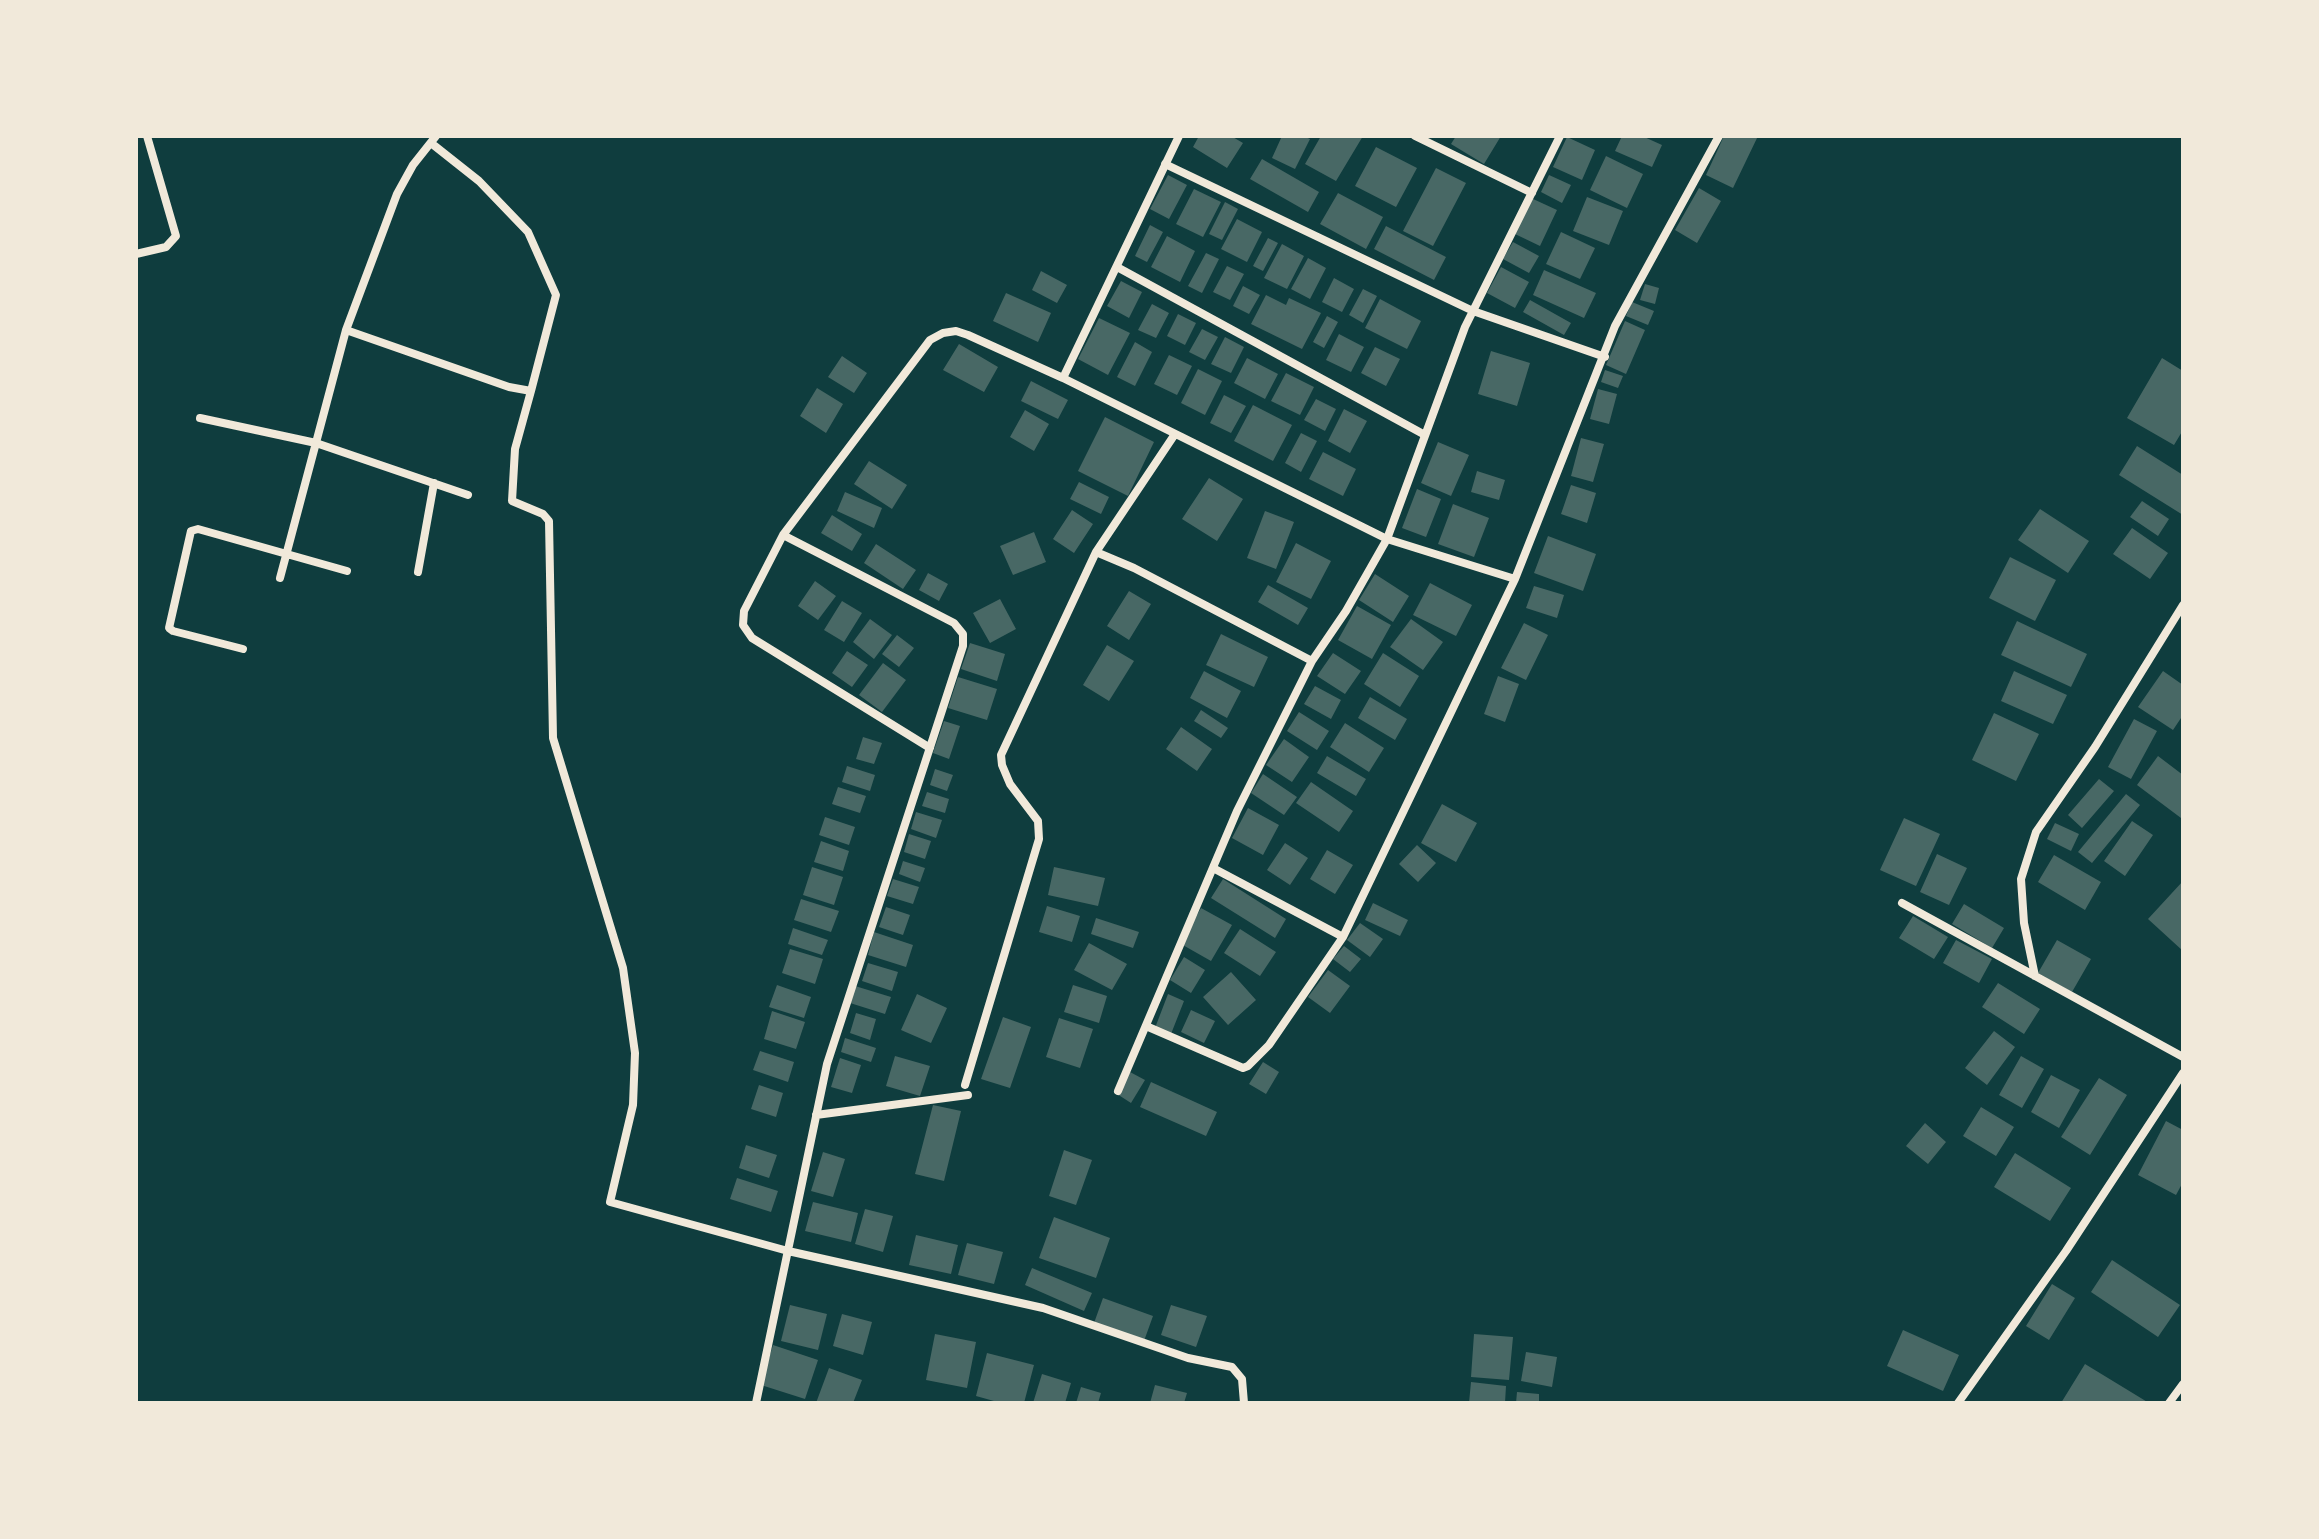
<!DOCTYPE html>
<style>
body{margin:0}
#map{position:relative;width:2319px;height:1539px;overflow:hidden;background:#0f3d3e;font-family:Poppins,sans-serif}
canvas{display:block}
.frame{position:absolute;inset:0;border:138px solid #f1e9da;pointer-events:none}
</style>
<div id="map">
<canvas width="2319" height="1539"></canvas>
<div class="frame"></div>
</div>
<script>
const c = document.querySelector('canvas').getContext('2d');
c.lineJoin = 'round';
function fill(path, color) { c.fillStyle = color; c.fill(path, 'evenodd'); }
const poly = rows => new Path2D(rows.map(r => 'M' + r).join(''));
function stroke(path, color, width, dash) { c.strokeStyle = color; c.lineWidth = width; c.lineCap = dash ? 'butt' : 'round'; c.setLineDash(dash || []); c.stroke(path); }
fill(poly([
 [1199,136,1231,136,1243,143,1227,168,1193,147],
 [1282,136,1303,136,1310,139,1295,169,1272,158],
 [1321,136,1363,136,1336,181,1305,164],
 [1456,136,1501,136,1484,164,1451,144],
 [1622,136,1642,136,1662,145,1652,167,1615,151],
 [1724,136,1758,136,1733,188,1706,175],
 [1567,137,1595,150,1582,180,1553,167],
 [1376,147,1417,168,1396,207,1355,186],
 [1606,156,1643,174,1627,208,1590,190],
 [1262,159,1319,192,1308,212,1250,179],
 [1436,168,1466,183,1433,246,1403,231],
 [1168,175,1187,185,1169,219,1150,209],
 [1549,175,1571,185,1562,203,1541,192],
 [1699,188,1721,201,1697,243,1675,230],
 [1194,189,1221,202,1203,237,1176,224],
 [1338,193,1383,217,1366,249,1320,224],
 [1587,197,1623,211,1609,245,1573,231],
 [1531,198,1557,210,1540,246,1515,234],
 [1225,202,1238,209,1222,240,1209,234],
 [1237,219,1262,232,1247,262,1221,249],
 [1150,225,1163,232,1147,262,1135,256],
 [1386,226,1446,257,1434,280,1374,249],
 [1561,232,1595,248,1580,279,1546,264],
 [1167,236,1195,251,1180,282,1151,267],
 [1268,238,1278,243,1263,271,1253,266],
 [1513,242,1539,256,1529,273,1503,259],
 [1282,244,1304,256,1287,289,1264,278],
 [1206,253,1219,259,1202,293,1188,286],
 [1308,258,1326,268,1310,299,1291,289],
 [1227,266,1244,274,1230,300,1213,292],
 [1501,267,1529,282,1515,308,1487,293],
 [1544,270,1596,293,1584,318,1533,295],
 [1041,271,1067,285,1057,303,1032,290],
 [1334,278,1354,289,1342,312,1322,302],
 [1121,281,1142,292,1129,318,1107,306],
 [1645,284,1659,288,1655,304,1640,300],
 [1243,286,1260,295,1249,314,1233,306],
 [1363,289,1377,296,1363,323,1349,315],
 [1006,293,1051,313,1038,342,993,321],
 [1266,295,1286,305,1289,298,1321,313,1302,349,1251,324],
 [1380,299,1421,321,1407,349,1365,328],
 [1530,300,1571,323,1564,335,1523,312],
 [1632,302,1654,311,1648,325,1626,316],
 [1152,304,1169,313,1156,338,1138,330],
 [1178,314,1196,323,1185,345,1167,336],
 [1327,316,1338,322,1324,348,1313,342],
 [1099,318,1130,333,1108,375,1078,359],
 [1625,321,1645,330,1626,374,1606,365],
 [1202,329,1218,337,1205,360,1189,352],
 [1339,334,1364,347,1351,372,1326,360],
 [1225,337,1244,347,1231,373,1211,364],
 [1135,342,1152,352,1135,386,1117,377],
 [959,344,998,367,984,392,943,370],
 [1375,347,1400,359,1386,386,1361,373],
 [1491,351,1530,363,1517,406,1478,394],
 [1169,355,1192,366,1177,395,1154,384],
 [842,356,867,373,854,393,828,377],
 [1247,358,1278,374,1265,399,1234,383],
 [2162,358,2183,371,2183,430,2174,445,2127,418],
 [1198,369,1222,381,1205,415,1181,403],
 [1605,370,1623,376,1618,388,1601,382],
 [1286,373,1314,387,1300,415,1271,401],
 [1031,381,1068,400,1058,419,1021,401],
 [817,388,843,404,826,433,800,416],
 [1598,389,1617,394,1609,424,1590,419],
 [1224,395,1246,406,1231,433,1210,423],
 [1316,399,1336,409,1325,431,1304,420],
 [1253,405,1292,425,1273,461,1234,441],
 [1344,409,1367,421,1350,453,1328,441],
 [1025,410,1049,424,1034,451,1010,437],
 [1105,417,1154,442,1128,496,1078,471],
 [1301,433,1317,441,1301,472,1285,463],
 [1581,438,1604,444,1593,482,1571,476],
 [1438,442,1469,455,1451,496,1421,483],
 [2137,446,2183,475,2183,515,2119,475],
 [1323,452,1356,469,1343,496,1309,479],
 [869,461,907,485,892,509,854,484],
 [1477,471,1505,480,1499,500,1471,492],
 [1209,478,1243,499,1217,541,1182,519],
 [1079,482,1109,497,1101,514,1070,499],
 [1571,485,1596,493,1587,523,1561,514],
 [1417,489,1441,499,1426,537,1402,528],
 [845,492,882,508,874,528,837,511],
 [2142,501,2169,519,2158,536,2130,517],
 [1453,504,1489,518,1474,557,1438,544],
 [2040,509,2089,541,2068,573,2018,540],
 [1072,510,1093,524,1074,553,1053,539],
 [1265,511,1294,522,1276,569,1247,558],
 [832,515,862,534,852,551,821,533],
 [2132,528,2168,553,2150,579,2113,554],
 [1034,532,1046,562,1013,575,1000,546],
 [1548,536,1596,554,1583,591,1534,573],
 [1296,543,1331,561,1311,599,1276,582],
 [876,544,916,570,903,589,864,563],
 [2010,557,2056,580,2035,621,1989,598],
 [928,573,948,584,939,601,919,590],
 [1375,574,1409,596,1393,622,1359,600],
 [815,581,836,596,818,620,798,606],
 [1430,583,1472,605,1456,636,1413,615],
 [1268,585,1308,608,1298,625,1258,602],
 [1534,586,1564,595,1557,618,1526,608],
 [1129,591,1151,604,1129,640,1107,626],
 [1000,599,1016,629,990,643,973,613],
 [842,601,862,613,844,642,824,630],
 [1357,606,1391,625,1372,659,1338,640],
 [870,619,892,635,874,659,853,642],
 [1411,619,1443,642,1423,670,1390,647],
 [2017,621,2087,654,2071,687,2001,655],
 [1524,623,1548,635,1526,680,1501,668],
 [1221,634,1268,657,1254,687,1206,665],
 [897,635,914,648,899,667,882,654],
 [970,643,1005,654,997,681,961,669],
 [1107,645,1134,661,1109,701,1083,685],
 [847,651,868,665,852,687,832,673],
 [1333,653,1361,671,1345,694,1317,676],
 [1383,653,1419,676,1400,707,1364,684],
 [883,663,906,680,882,712,859,695],
 [1204,671,1241,691,1227,718,1190,698],
 [2014,671,2067,695,2053,724,2001,701],
 [2163,671,2183,685,2183,715,2173,730,2138,707],
 [1498,676,1519,684,1505,722,1484,714],
 [958,677,997,689,987,720,948,708],
 [1315,686,1341,700,1331,719,1304,704],
 [1370,697,1407,719,1395,740,1358,718],
 [1201,710,1228,728,1221,738,1194,721],
 [1299,712,1329,731,1317,750,1287,731],
 [1994,713,2039,734,2016,781,1972,760],
 [2134,719,2157,731,2131,779,2108,767],
 [944,721,960,726,949,759,933,753],
 [1345,723,1384,748,1369,772,1330,747],
 [1181,727,1212,749,1197,771,1166,749],
 [863,737,882,743,874,764,856,759],
 [1284,739,1309,757,1292,782,1266,765],
 [1327,756,1366,779,1356,796,1317,773],
 [2158,756,2183,775,2181,818,2137,785],
 [847,766,875,775,870,791,842,782],
 [935,769,953,775,947,791,930,785],
 [1263,774,1297,797,1284,815,1251,793],
 [2099,779,2114,791,2082,828,2068,815],
 [1311,782,1353,811,1339,832,1296,803],
 [838,787,866,796,860,813,832,804],
 [927,792,949,799,945,813,922,806],
 [2126,794,2140,805,2092,863,2078,852],
 [1442,804,1477,823,1456,862,1421,843],
 [1248,808,1279,825,1263,855,1232,838],
 [916,812,942,820,936,838,911,829],
 [825,817,855,827,849,845,819,835],
 [1904,818,1940,834,1916,886,1880,870],
 [2132,821,2153,835,2125,876,2104,861],
 [2055,823,2079,834,2071,851,2047,839],
 [909,834,931,841,925,859,904,852],
 [821,841,849,851,843,871,814,862],
 [1285,843,1308,858,1290,885,1267,870],
 [1417,845,1436,863,1418,882,1399,864],
 [1327,850,1353,865,1335,894,1310,879],
 [1937,854,1967,868,1949,905,1920,892],
 [2054,855,2101,882,2085,910,2038,882],
 [903,861,925,868,920,882,899,874],
 [812,867,843,877,834,905,803,895],
 [1054,867,1105,878,1098,906,1048,895],
 [893,879,919,887,913,904,887,896],
 [1223,879,1286,919,1275,938,1211,898],
 [2183,881,2183,951,2148,919],
 [801,899,839,911,831,932,794,920],
 [1373,903,1408,920,1400,936,1365,920],
 [1964,904,2004,928,1992,948,1952,924],
 [1047,906,1080,916,1072,942,1039,932],
 [886,907,910,915,903,935,879,927],
 [1201,908,1232,925,1211,961,1181,944],
 [1913,916,1948,937,1934,959,1899,938],
 [1096,918,1139,932,1133,948,1091,934],
 [1360,923,1383,939,1370,957,1347,940],
 [793,928,828,940,822,955,788,944],
 [1240,929,1276,952,1260,976,1224,953],
 [874,932,913,945,906,967,868,955],
 [1956,940,1992,959,1979,983,1943,963],
 [2057,940,2091,959,2072,992,2038,973],
 [1089,943,1127,964,1112,990,1074,970],
 [1344,946,1361,959,1350,972,1333,959],
 [790,949,823,959,815,984,782,973],
 [1184,957,1205,970,1191,993,1170,980],
 [868,963,898,972,892,991,862,981],
 [1328,970,1350,986,1330,1013,1308,997],
 [1231,972,1256,1000,1228,1025,1203,997],
 [1998,983,2040,1009,2024,1034,1982,1007],
 [777,985,811,997,804,1018,769,1007],
 [1073,985,1107,996,1099,1023,1064,1012],
 [855,986,891,997,885,1014,850,1003],
 [917,994,947,1008,931,1043,901,1030],
 [1168,994,1184,1001,1171,1034,1155,1028],
 [1191,1010,1215,1021,1204,1043,1181,1032],
 [772,1011,805,1022,796,1049,764,1039],
 [856,1013,876,1019,870,1040,850,1033],
 [1003,1017,1031,1027,1010,1088,981,1079],
 [1059,1018,1093,1029,1080,1068,1046,1057],
 [1994,1031,2015,1047,1987,1085,1965,1068],
 [845,1038,876,1048,871,1062,841,1052],
 [760,1051,794,1062,788,1082,753,1070],
 [895,1056,930,1066,920,1096,886,1086],
 [2021,1056,2044,1069,2022,1108,1999,1095],
 [840,1058,861,1065,852,1093,831,1087],
 [1263,1062,1279,1072,1266,1094,1249,1084],
 [1130,1072,1145,1080,1131,1103,1117,1094],
 [2051,1075,2080,1090,2059,1128,2031,1112],
 [2099,1078,2127,1095,2090,1155,2061,1137],
 [1151,1082,1217,1112,1206,1136,1140,1107],
 [759,1085,783,1093,776,1117,751,1109],
 [933,1105,961,1111,944,1181,915,1174],
 [1981,1107,2014,1127,1996,1156,1963,1136],
 [2166,1121,2183,1130,2183,1182,2176,1195,2138,1175],
 [1925,1123,1946,1142,1928,1164,1906,1146],
 [746,1145,777,1155,769,1178,739,1168],
 [1064,1150,1092,1160,1076,1205,1049,1196],
 [823,1152,845,1159,833,1197,811,1191],
 [2015,1153,2071,1188,2050,1221,1994,1187],
 [737,1178,778,1191,771,1212,730,1199],
 [813,1202,858,1213,851,1242,805,1231],
 [865,1209,893,1216,883,1252,855,1244],
 [1054,1217,1110,1238,1096,1278,1039,1258],
 [916,1235,958,1245,951,1274,909,1265],
 [967,1243,1003,1252,994,1284,958,1275],
 [2112,1260,2180,1305,2158,1337,2091,1292],
 [1032,1268,1092,1293,1084,1311,1025,1285],
 [2052,1284,2075,1298,2049,1340,2026,1326],
 [1103,1298,1153,1316,1144,1341,1094,1323],
 [790,1305,827,1314,818,1350,781,1341],
 [1171,1305,1207,1316,1196,1347,1161,1335],
 [842,1314,872,1322,863,1355,833,1346],
 [1903,1330,1959,1355,1943,1391,1887,1366],
 [935,1334,976,1342,967,1388,926,1380],
 [1474,1334,1513,1337,1509,1380,1471,1377],
 [773,1345,818,1360,805,1399,761,1385],
 [1526,1352,1557,1357,1552,1387,1521,1381],
 [987,1353,1034,1365,1024,1403,1001,1403,976,1396],
 [2085,1364,2149,1403,2061,1403],
 [829,1368,862,1380,853,1403,816,1403],
 [1042,1374,1071,1383,1065,1403,1033,1403],
 [1471,1382,1506,1386,1505,1403,1469,1403],
 [1155,1385,1187,1393,1184,1403,1150,1403],
 [1081,1387,1101,1393,1098,1403,1076,1403],
 [1517,1392,1539,1394,1539,1403,1516,1403]
]), '#486865');
stroke(poly([
 [1415,136,1532,193],
 [431,143,479,181,528,232,556,295,531,391],
 [1165,164,1473,311,1605,357],
 [136,254,166,247,176,236,147,136],
 [1117,267,1425,435],
 [346,330,509,387,531,391,515,449,512,501,543,514,549,521,553,738,623,968,635,1053,633,1105,610,1202,788,1251,1043,1308,1188,1358,1232,1367,1242,1379,1244,1403],
 [1063,378,1179,136],
 [200,418,316,443,468,495],
 [783,535,744,611,743,625,752,638,930,748],
 [1096,552,1175,434],
 [418,572,434,483],
 [280,578,346,330,397,194,413,165,436,136],
 [243,649,173,631,169,628,191,531,198,529,347,571],
 [1213,868,1343,937],
 [1902,903,2183,1057],
 [2035,976,2024,923,2021,879,2036,832,2095,747,2183,605],
 [1146,1026,1243,1068,1248,1066,1269,1045,1343,937,1515,579,1615,326,1719,136],
 [965,1085,1039,839,1038,821,1010,784,1002,765,1001,755,1096,552,1134,568,1312,661],
 [1118,1091,1237,811,1312,661,1346,611,1387,539,1465,327,1560,136],
 [816,1115,968,1095],
 [756,1403,827,1064,963,646,963,634,954,623,783,535,930,340,943,333,956,331,968,335,1063,378,1387,539,1515,579],
 [1958,1403,2066,1251,2183,1073],
 [2169,1403,2183,1384]
]), '#f1e9da', 8);
</script>
